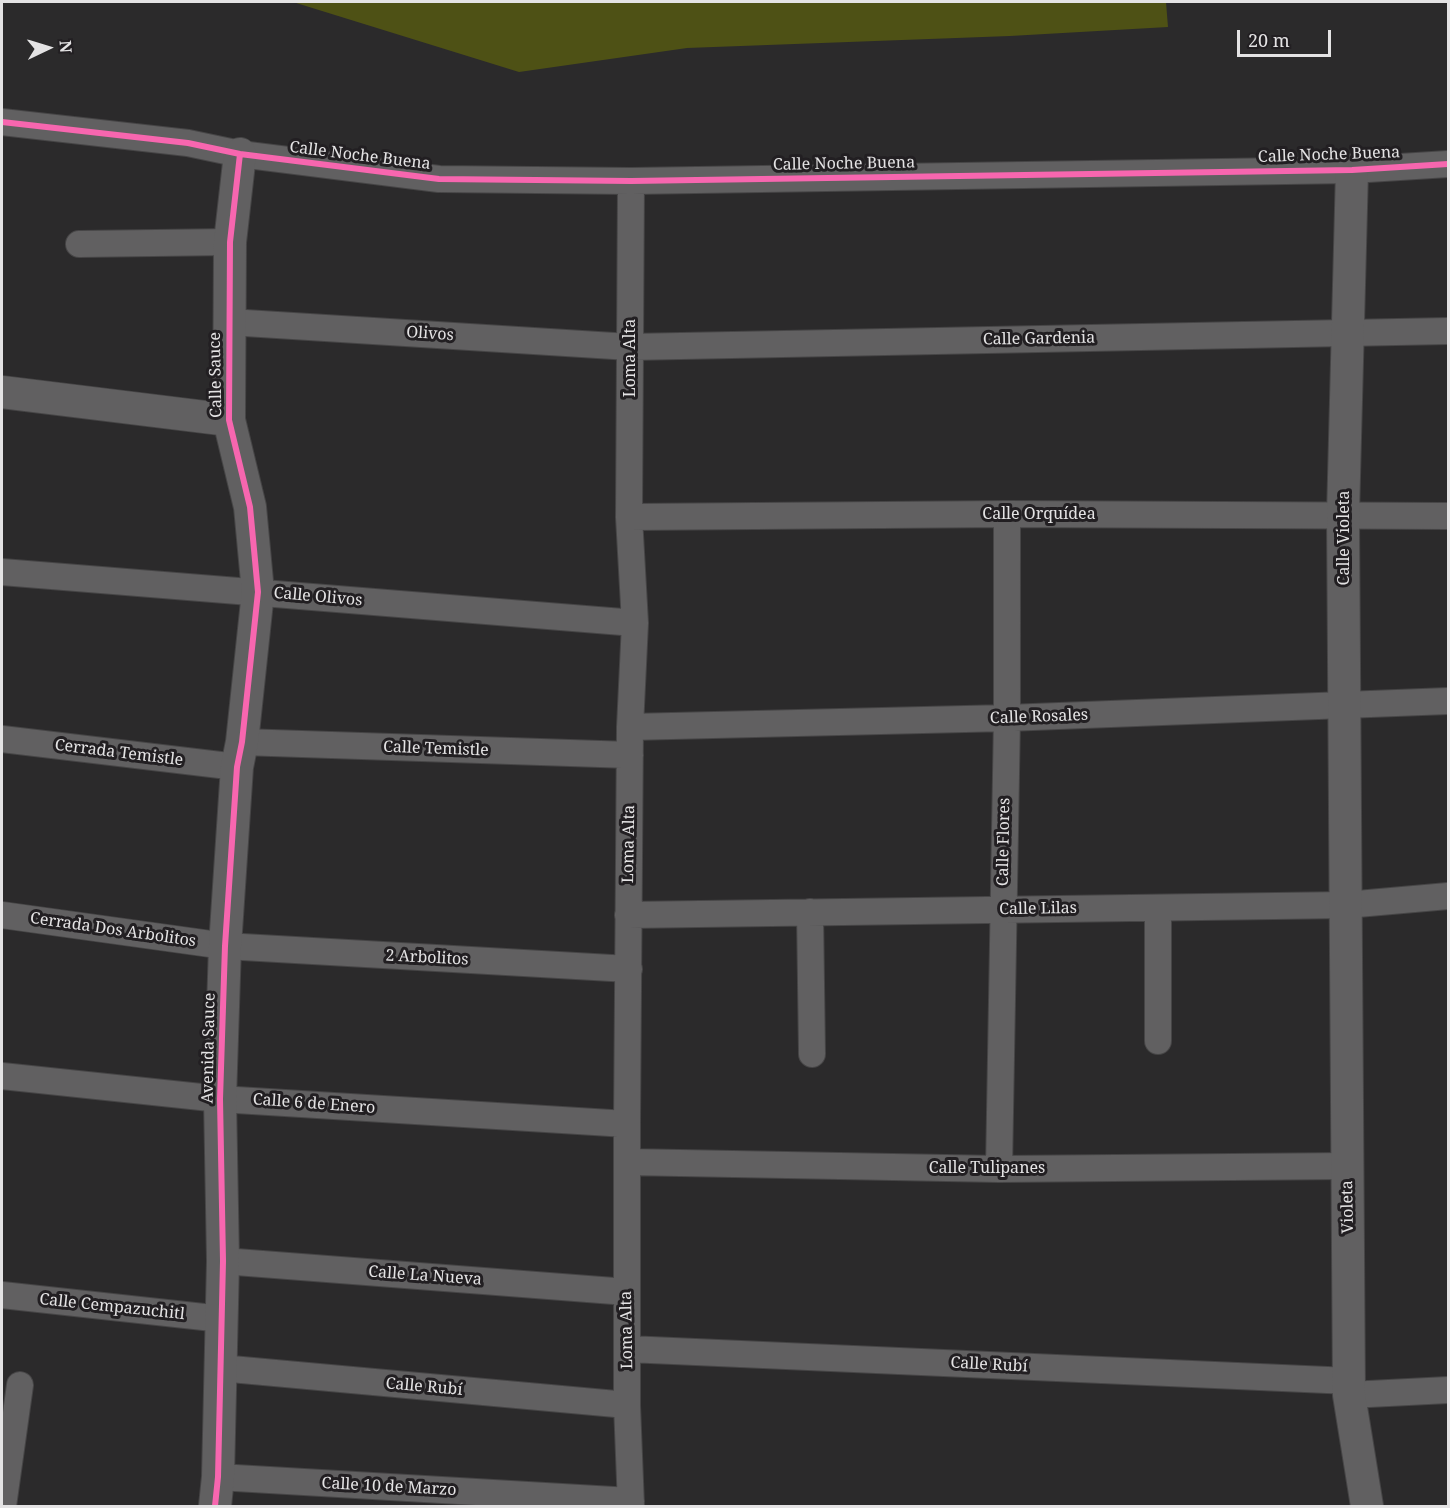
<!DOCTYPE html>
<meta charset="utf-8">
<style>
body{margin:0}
#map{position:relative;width:1450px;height:1508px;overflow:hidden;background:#2b2a2b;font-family:"Noto Serif",serif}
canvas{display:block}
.frame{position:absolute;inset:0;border:3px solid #e4e3e4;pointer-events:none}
.north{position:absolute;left:18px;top:18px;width:60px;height:60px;-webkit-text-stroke:4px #221f22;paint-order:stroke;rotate:86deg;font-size:16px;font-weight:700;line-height:24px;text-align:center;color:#e4e3e4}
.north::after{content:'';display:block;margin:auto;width:21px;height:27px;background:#e4e3e4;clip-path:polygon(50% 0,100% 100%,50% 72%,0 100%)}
.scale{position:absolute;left:1237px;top:30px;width:94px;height:27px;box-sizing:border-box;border:3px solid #e4e3e4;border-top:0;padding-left:8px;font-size:18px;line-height:21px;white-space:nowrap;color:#e4e3e4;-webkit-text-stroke:4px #221f22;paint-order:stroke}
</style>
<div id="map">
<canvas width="1450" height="1508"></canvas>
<div class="frame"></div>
<div class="north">N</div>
<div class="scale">20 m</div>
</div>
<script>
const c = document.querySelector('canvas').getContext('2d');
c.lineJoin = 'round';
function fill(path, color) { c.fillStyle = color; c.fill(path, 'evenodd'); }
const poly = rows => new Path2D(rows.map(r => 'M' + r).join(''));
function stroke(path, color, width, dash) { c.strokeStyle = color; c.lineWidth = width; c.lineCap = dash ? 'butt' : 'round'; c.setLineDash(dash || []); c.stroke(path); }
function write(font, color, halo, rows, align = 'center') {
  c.font = font + ' "Noto Serif",serif'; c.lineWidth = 6; c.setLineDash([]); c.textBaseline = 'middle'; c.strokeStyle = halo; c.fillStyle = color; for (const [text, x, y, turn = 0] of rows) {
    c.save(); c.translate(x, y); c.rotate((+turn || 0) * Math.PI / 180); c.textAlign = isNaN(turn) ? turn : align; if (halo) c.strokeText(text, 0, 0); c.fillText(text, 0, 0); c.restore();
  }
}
fill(poly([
 [293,2,1166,2,1168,27,1010,36,687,48,519,72]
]), '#4e5115');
const minor = poly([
 [2,122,188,143,240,154,439,179,631,181,1352,170,1448,164],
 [79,244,230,242],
 [229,322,630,347,1448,331],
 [629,517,1007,514,1448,516],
 [2,572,635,623],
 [630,727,1007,718,1448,701],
 [2,739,237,767],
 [242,742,630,755],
 [1158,908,1158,1041],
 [810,912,812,1054],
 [2,915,225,946,629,969],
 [628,915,1346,905,1448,896],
 [2,1076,220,1099,627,1124],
 [627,1162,999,1169,1348,1166],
 [999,1169,1007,718,1007,514],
 [223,1261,627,1292],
 [2,1295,222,1319],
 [628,1349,1350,1381],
 [220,1368,627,1405],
 [1349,1395,1448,1390],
 [218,1477,631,1501],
 [3,1506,20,1385],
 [631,1506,627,1405,627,1124,630,727,635,623,629,517,631,181]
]);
const tertiary = poly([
 [1352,170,1343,515,1349,1395,1367,1506],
 [2,392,229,420],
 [215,1506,218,1477,223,1261,220,1099,225,946,237,767,242,742,258,592,250,507,229,420,230,242,240,154]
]);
stroke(minor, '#464546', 28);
stroke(tertiary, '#464546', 34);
stroke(minor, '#616061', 26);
stroke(tertiary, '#616061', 32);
stroke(poly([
 [2,122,188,143,240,154,439,179,631,181,1352,170,1448,164],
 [215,1506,218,1477,223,1261,220,1099,225,946,237,767,242,742,258,592,250,507,229,420,230,242,240,154]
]), '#f766af', 6);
write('16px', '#e4e3e4', '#221f22', [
 ["Calle Noche Buena",1329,155,-2],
 ["Calle Noche Buena",360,156,7],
 ["Calle Noche Buena",844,164,-1],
 ["Olivos",430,334,4],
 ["Calle Gardenia",1039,339,-1],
 ["Loma Alta",630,358,-90],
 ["Calle Sauce",216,375,-91],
 ["Calle Orquídea",1039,514],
 ["Calle Violeta",1344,538,-90],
 ["Calle Olivos",318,597,5],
 ["Calle Rosales",1039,717,-2],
 ["Calle Temistle",436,749,2],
 ["Cerrada Temistle",119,753,7],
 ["Calle Flores",1004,842,-89],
 ["Loma Alta",629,844,-89],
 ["Calle Lilas",1038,909,-1],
 ["Cerrada Dos Arbolitos",113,930,8],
 ["2 Arbolitos",427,958,3],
 ["Avenida Sauce",209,1048,-89],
 ["Calle 6 de Enero",314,1104,4],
 ["Calle Tulipanes",987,1168],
 ["Violeta",1348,1207,-91],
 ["Calle La Nueva",425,1276,4],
 ["Calle Cempazuchitl",112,1307,6],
 ["Loma Alta",627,1330,-91],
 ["Calle Rubí",989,1365,3],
 ["Calle Rubí",424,1387,5],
 ["Calle 10 de Marzo",389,1487,3]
]);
</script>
